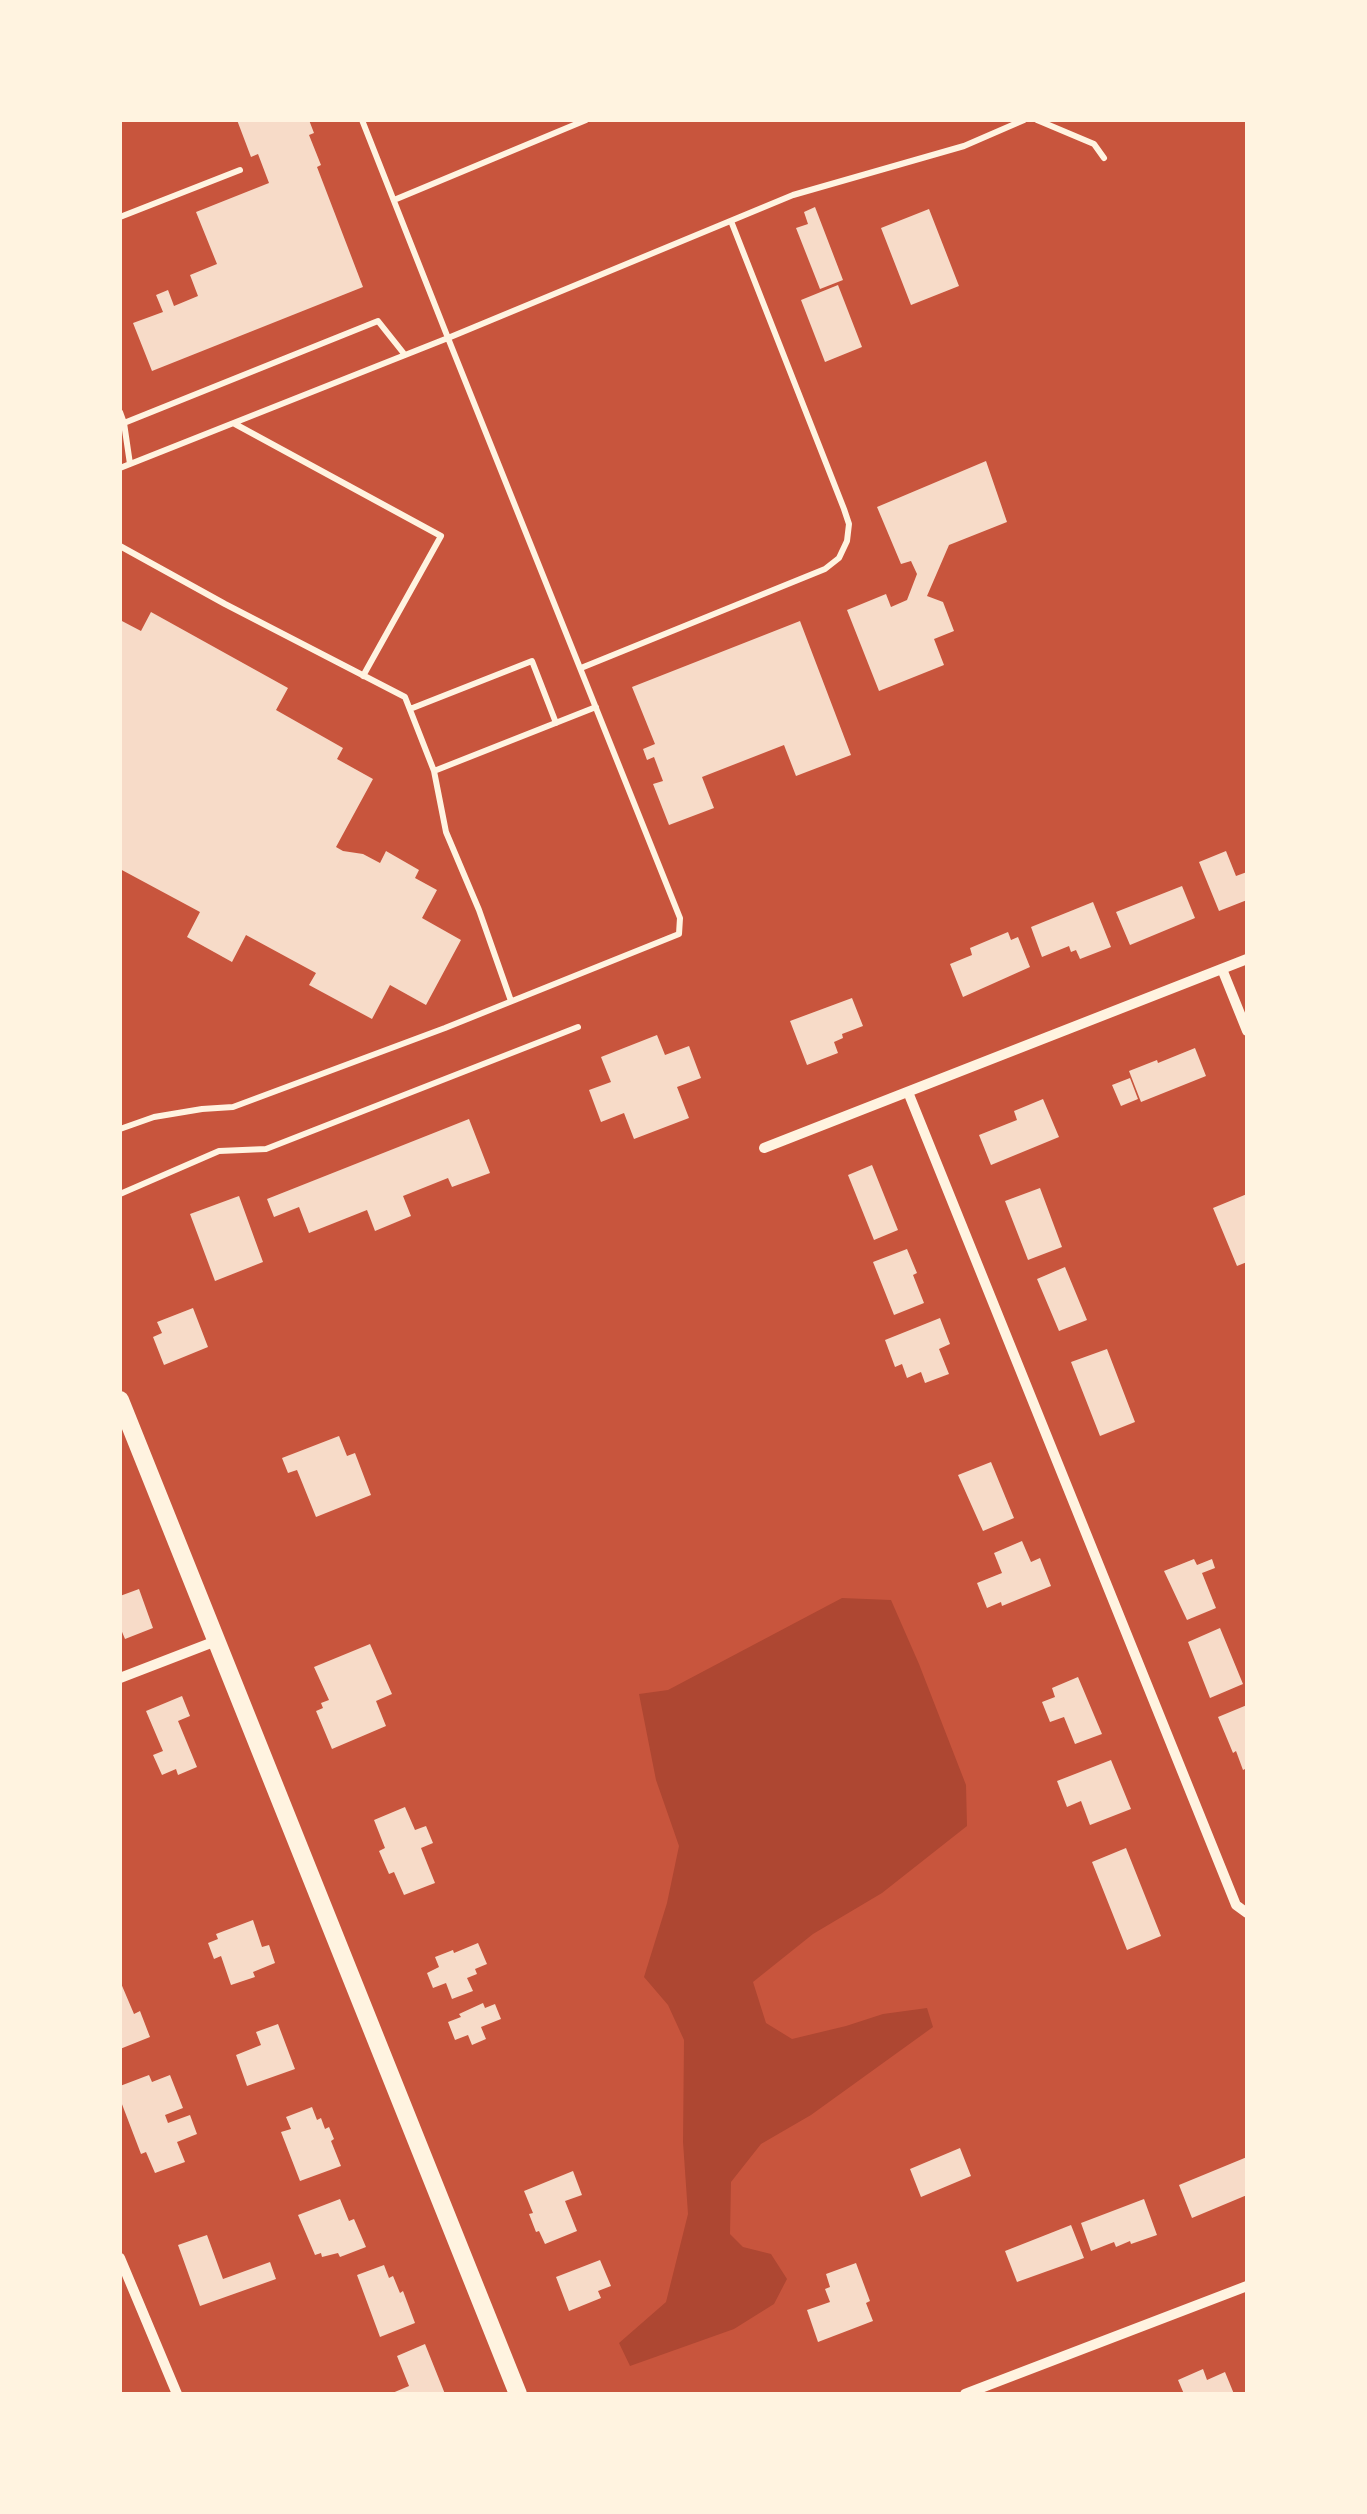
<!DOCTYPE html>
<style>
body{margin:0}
#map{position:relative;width:1367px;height:2514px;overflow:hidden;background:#c8553d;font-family:"Public Sans",sans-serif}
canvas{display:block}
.frame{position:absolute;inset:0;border:122px solid #fff3e0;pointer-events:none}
</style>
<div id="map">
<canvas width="1367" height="2514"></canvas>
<div class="frame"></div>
</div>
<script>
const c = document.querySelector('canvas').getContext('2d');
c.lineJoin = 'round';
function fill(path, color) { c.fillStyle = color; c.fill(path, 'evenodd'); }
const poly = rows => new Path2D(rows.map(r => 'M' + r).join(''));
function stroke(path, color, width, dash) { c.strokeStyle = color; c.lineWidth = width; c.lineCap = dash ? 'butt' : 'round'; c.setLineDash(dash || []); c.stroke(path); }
fill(poly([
 [842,1598,891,1600,919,1664,966,1785,967,1826,882,1893,813,1934,753,1982,766,2023,792,2039,846,2026,883,2014,927,2008,933,2027,811,2115,761,2144,731,2182,730,2234,743,2247,771,2254,787,2279,774,2304,734,2329,630,2366,619,2343,666,2302,688,2214,683,2142,684,2040,668,2005,644,1977,667,1903,679,1846,656,1780,639,1694,668,1690]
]), '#ae4732');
fill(poly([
 [237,120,309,120,314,133,309,135,321,165,317,167,363,287,152,371,133,323,163,312,156,295,168,290,174,306,198,296,190,275,217,264,196,212,269,183,258,154,251,157],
 [815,207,843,280,820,289,796,228,808,224,804,212],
 [929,209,959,286,911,305,881,228],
 [838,285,862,347,825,362,801,300],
 [986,461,1007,522,949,545,927,596,943,602,954,631,934,639,944,665,879,691,847,610,886,594,891,607,907,600,917,574,911,561,901,564,877,507],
 [151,612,288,688,276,710,343,748,337,759,373,779,336,847,343,851,363,854,380,863,386,851,419,870,415,878,437,890,422,918,461,940,426,1005,390,985,372,1019,309,985,316,973,246,935,232,962,187,937,200,912,120,869,120,620,141,631],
 [800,621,851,755,796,776,784,745,702,777,714,808,669,825,653,784,663,781,654,757,647,760,643,749,655,744,632,687],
 [1226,851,1236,876,1247,872,1247,900,1219,911,1199,862],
 [1182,886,1195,918,1130,945,1116,912],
 [1093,902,1111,947,1080,959,1076,950,1071,952,1069,946,1042,957,1031,927],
 [1008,932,1011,940,1018,937,1030,967,963,997,950,964,972,955,970,948],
 [852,998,863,1026,842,1034,843,1038,834,1042,838,1053,807,1065,790,1021],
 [657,1035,665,1055,689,1046,701,1078,677,1087,689,1118,634,1139,624,1113,601,1122,589,1090,611,1082,601,1057],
 [1195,1048,1206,1076,1141,1102,1129,1071,1157,1060,1158,1063],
 [1130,1078,1138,1099,1121,1106,1112,1085],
 [1043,1099,1059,1137,991,1165,979,1135,1017,1120,1014,1111],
 [469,1119,490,1173,452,1187,448,1178,403,1196,411,1216,375,1231,367,1210,309,1233,299,1207,274,1217,267,1199],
 [872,1165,898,1230,874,1240,848,1175],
 [1040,1188,1062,1247,1028,1260,1005,1201],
 [1247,1194,1247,1262,1237,1266,1213,1208],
 [239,1196,263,1262,215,1281,190,1214],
 [907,1249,917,1273,913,1275,924,1303,894,1315,873,1262],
 [1065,1267,1087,1320,1059,1331,1037,1279],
 [193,1308,208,1347,164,1365,153,1337,162,1333,157,1322],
 [940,1318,950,1344,939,1349,949,1374,925,1383,921,1372,907,1378,902,1364,895,1367,885,1340],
 [1107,1349,1135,1422,1100,1436,1071,1362],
 [339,1436,347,1456,355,1453,371,1495,316,1517,297,1470,288,1473,282,1458],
 [991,1462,1014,1518,983,1531,958,1475],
 [1022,1541,1031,1562,1040,1558,1051,1586,1002,1606,1001,1602,987,1608,977,1583,1002,1573,994,1553],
 [1194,1559,1197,1565,1212,1559,1215,1568,1202,1573,1216,1608,1187,1620,1164,1571],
 [139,1589,153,1628,125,1639,120,1627,120,1596],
 [1220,1628,1243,1684,1210,1698,1188,1642],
 [370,1644,392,1694,376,1701,386,1726,332,1749,316,1711,323,1708,321,1703,329,1700,314,1667],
 [1078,1677,1102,1734,1075,1744,1064,1717,1050,1722,1042,1702,1055,1697,1052,1688],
 [182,1696,190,1716,178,1721,197,1767,178,1775,176,1769,162,1775,153,1755,163,1751,146,1711],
 [1247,1705,1247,1768,1243,1770,1236,1751,1233,1753,1218,1717],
 [1111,1760,1131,1809,1090,1825,1081,1801,1067,1807,1057,1781],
 [405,1807,415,1830,426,1826,433,1843,421,1848,435,1883,404,1895,394,1872,389,1874,379,1851,385,1848,374,1820],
 [1126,1848,1161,1936,1127,1950,1092,1862],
 [253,1920,262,1947,269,1945,275,1963,253,1972,255,1977,231,1985,221,1956,214,1959,208,1943,218,1939,216,1934],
 [478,1943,487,1964,475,1969,477,1974,467,1978,473,1991,452,1999,446,1983,433,1988,427,1973,439,1967,435,1957,453,1950,454,1953],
 [120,1981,134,2014,140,2011,150,2037,120,2049],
 [483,2003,485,2008,495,2004,501,2019,481,2027,486,2039,472,2045,468,2035,455,2040,448,2022,461,2017,459,2014],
 [278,2024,295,2069,247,2086,236,2055,261,2045,256,2032],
 [149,2075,152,2082,170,2075,183,2108,165,2115,168,2123,190,2115,197,2134,177,2142,185,2162,155,2173,146,2152,141,2154,120,2099,120,2086],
 [312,2107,317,2120,321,2118,325,2129,329,2127,334,2139,331,2141,341,2166,300,2181,281,2132,291,2129,286,2117],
 [960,2148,971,2176,921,2197,910,2169],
 [1247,2157,1247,2195,1192,2218,1179,2185],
 [573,2171,582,2195,565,2201,577,2231,545,2244,539,2231,536,2232,529,2214,533,2213,524,2191],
 [340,2199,349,2221,354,2219,366,2247,340,2257,338,2253,322,2257,321,2253,315,2255,298,2215],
 [1144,2199,1157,2235,1131,2244,1130,2241,1116,2247,1114,2242,1091,2251,1081,2223],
 [1071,2225,1084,2258,1017,2282,1005,2251],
 [207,2235,223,2279,270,2262,276,2279,200,2306,178,2245],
 [600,2260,611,2286,598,2291,601,2298,569,2311,556,2277],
 [856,2263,870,2301,866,2303,873,2321,818,2342,807,2310,830,2302,825,2289,830,2287,826,2274],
 [384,2265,389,2278,393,2276,400,2293,403,2291,415,2323,380,2337,357,2275],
 [425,2344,445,2394,390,2394,409,2386,397,2356],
 [1203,2369,1207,2380,1225,2372,1234,2394,1184,2394,1178,2380]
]), '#f7dbc8');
stroke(poly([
 [362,120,448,338,793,195,964,146,1024,120],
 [1037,120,1094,144,1104,158],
 [394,200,586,120],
 [120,217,240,170],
 [120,412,124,423],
 [235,424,441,536,363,676],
 [130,464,124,423,378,321,405,355],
 [120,468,448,338,680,918,679,934,445,1028,233,1107,202,1109,154,1117,120,1129],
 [120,546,225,604,405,697,434,771,446,832,479,910,511,1001],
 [581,668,825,569,839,558,847,541,849,524,844,509,731,221],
 [410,709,532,661,556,723],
 [434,771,596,707],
 [120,1194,219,1151,266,1149,578,1027]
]), '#fff3e0', 6);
stroke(poly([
 [1222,969,1247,1031],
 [908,1092,1236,1905,1247,1913],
 [764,1148,1247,959],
 [120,1678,216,1641],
 [120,2258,177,2394],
 [965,2394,1247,2286]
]), '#fff3e0', 10);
stroke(poly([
 [120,1400,518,2394]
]), '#fff3e0', 18);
</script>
